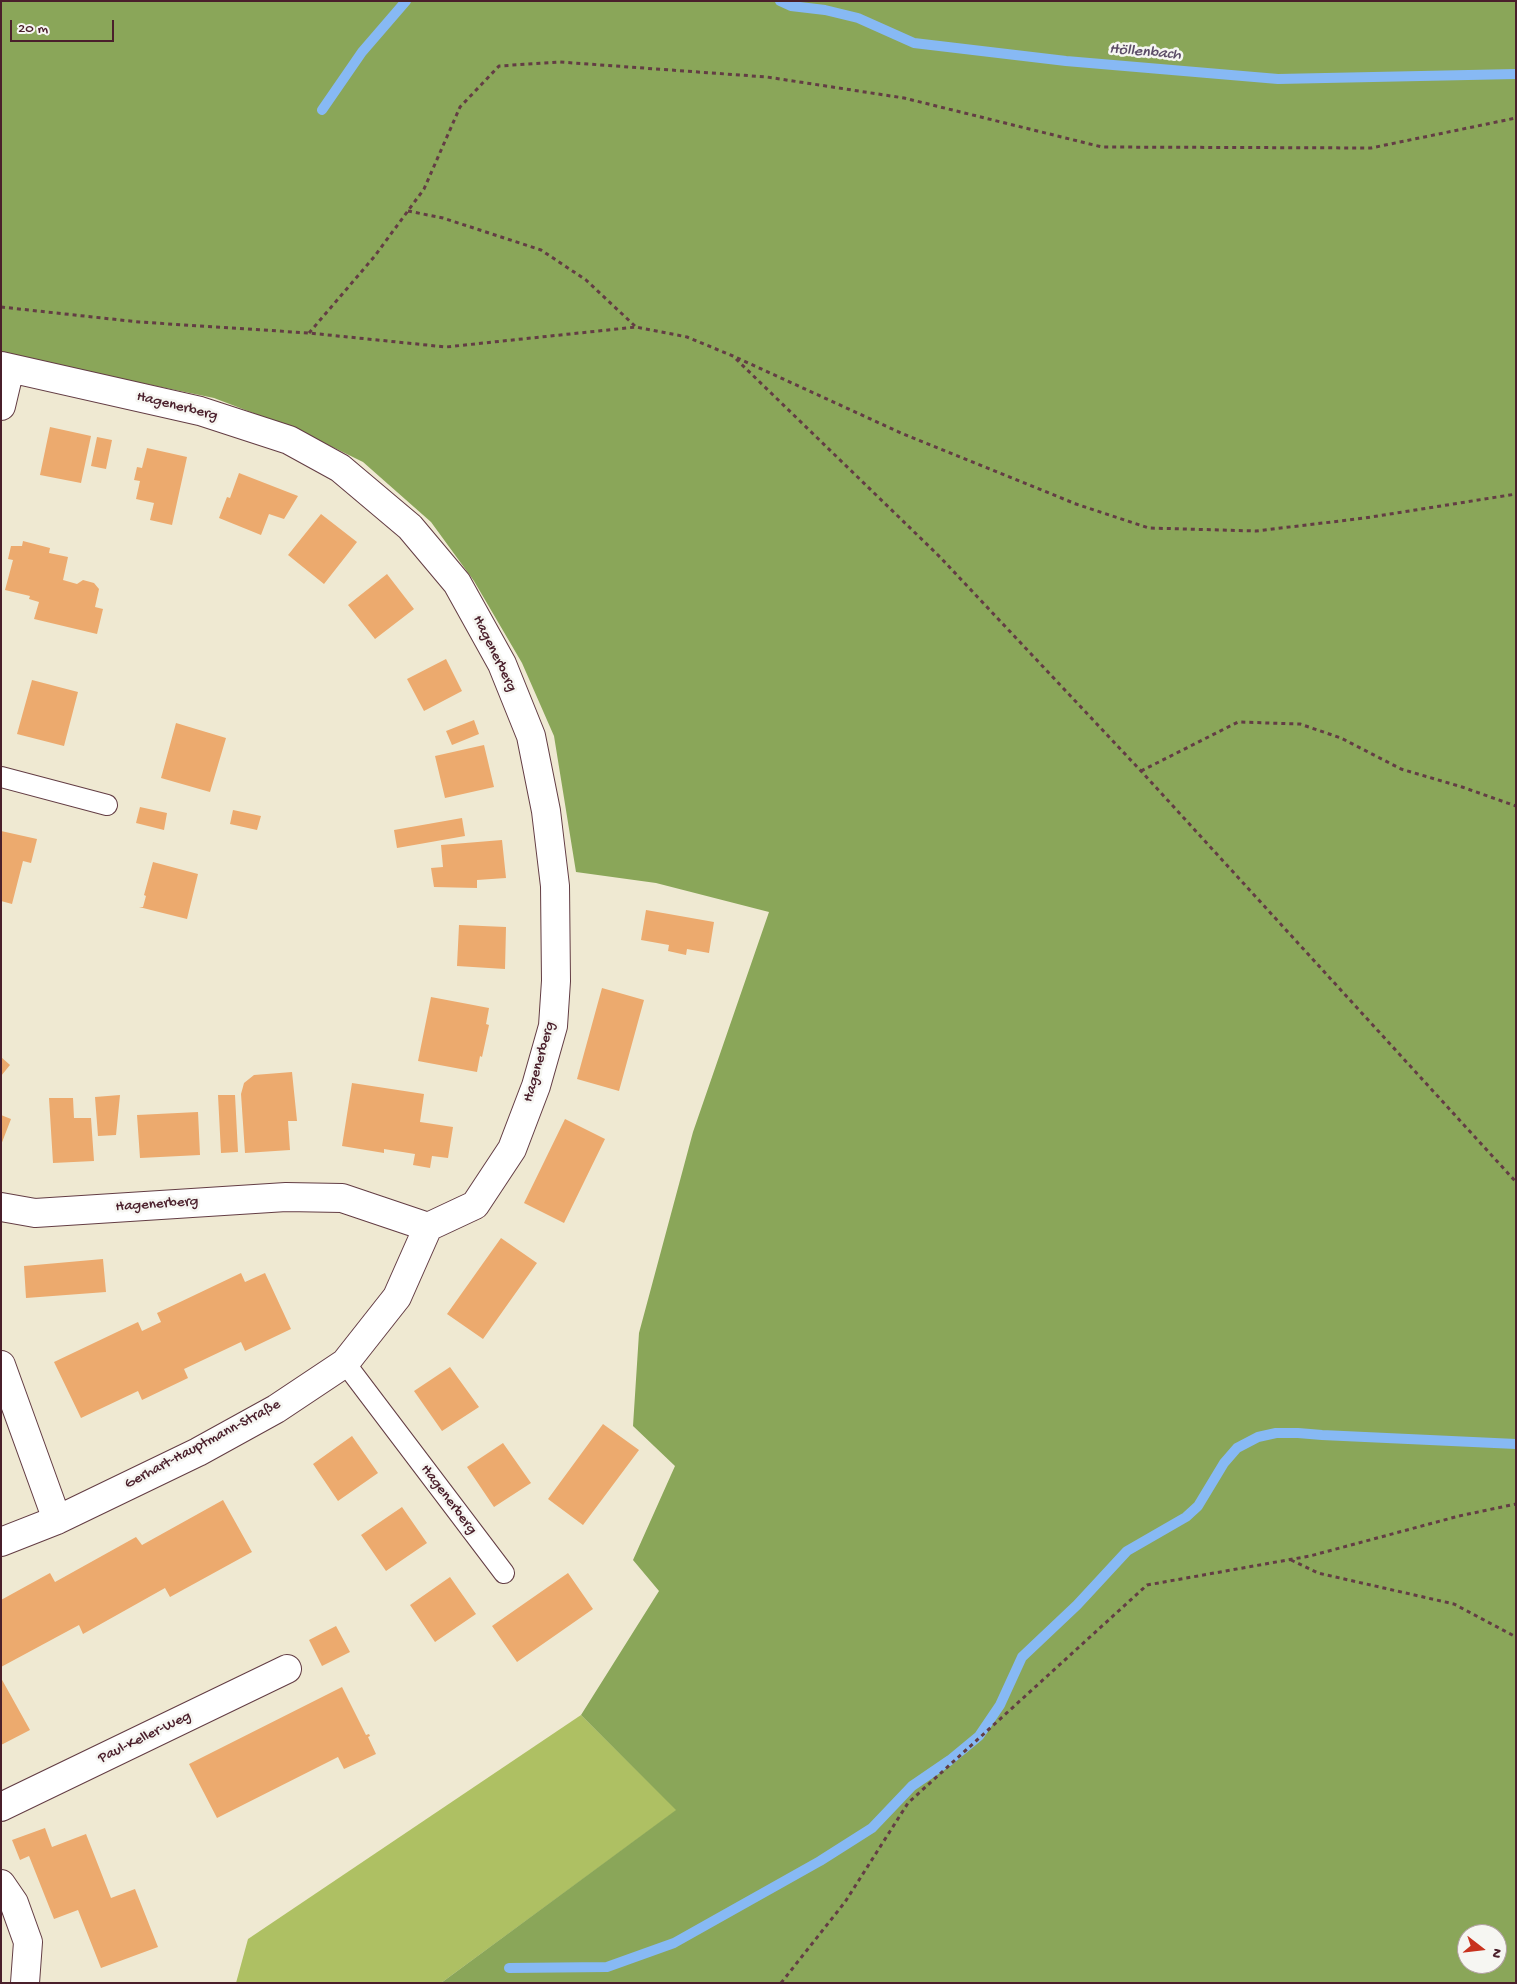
<!DOCTYPE html>
<meta charset="utf-8">
<style>
body{margin:0}
#map{position:relative;width:1517px;height:1984px;overflow:hidden;background:#efe9d2;font-family:"Gochi Hand",sans-serif}
canvas{display:block}
.frame{position:absolute;inset:0;border:2px solid #4a1f2b;pointer-events:none}
.north{position:absolute;left:1457px;top:1924px;width:50px;height:50px;box-sizing:border-box;background:#f6f6f2;border:1px solid #b1a0a2;border-radius:50%;rotate:106deg;font-size:14px;font-weight:700;line-height:20px;text-align:center;color:#4a1f2b}
.north::after{content:'';display:block;margin:auto;width:18px;height:22px;background:#c8321e;clip-path:polygon(50% 0,100% 100%,50% 72%,0 100%)}
.scale{position:absolute;left:10px;top:20px;width:104px;height:22px;box-sizing:border-box;border:2px solid #4a1f2b;border-top:0;padding-left:6px;font-size:15px;line-height:18px;white-space:nowrap;color:#4a1f2b;-webkit-text-stroke:4px #f6f6f2;paint-order:stroke}
</style>
<div id="map">
<canvas width="1517" height="1984"></canvas>
<div class="frame"></div>
<div class="north">N</div>
<div class="scale">20 m</div>
</div>
<script>
const c = document.querySelector('canvas').getContext('2d');
c.lineJoin = 'round';
function fill(path, color) { c.fillStyle = color; c.fill(path, 'evenodd'); }
const poly = rows => new Path2D(rows.map(r => 'M' + r).join(''));
function stroke(path, color, width, dash) { c.strokeStyle = color; c.lineWidth = width; c.lineCap = dash ? 'butt' : 'round'; c.setLineDash(dash || []); c.stroke(path); }
function write(font, color, halo, rows, align = 'center') {
  c.font = font + ' "Gochi Hand",sans-serif'; c.lineWidth = 5; c.setLineDash([]); c.textBaseline = 'middle'; c.strokeStyle = halo; c.fillStyle = color; for (const [text, x, y, turn = 0] of rows) {
    c.save(); c.translate(x, y); c.rotate((+turn || 0) * Math.PI / 180); c.textAlign = isNaN(turn) ? turn : align; if (halo) c.strokeText(text, 0, 0); c.fillText(text, 0, 0); c.restore();
  }
}
fill(poly([
 [581,1715,677,1810,441,1983,236,1983,248,1939]
]), '#aec063');
fill(poly([
 [1,1,1516,1,1516,1983,441,1983,676,1810,581,1715,659,1591,633,1560,675,1466,633,1426,639,1333,693,1132,769,912,656,883,576,872,554,736,522,663,474,581,431,522,363,462,300,431,214,398,1,354],
 [1467,1934,1497,1934,1497,1964,1467,1964]
]), '#8aa659');
stroke(poly([
 [780,1,791,6,825,10,858,18,914,43,1066,61,1278,79,1516,74],
 [322,110,362,52,406,1],
 [509,1968,607,1967,674,1943,820,1861,872,1828,912,1786,950,1760,979,1736,1000,1705,1022,1657,1077,1605,1127,1551,1186,1517,1198,1506,1224,1463,1237,1448,1258,1437,1276,1433,1298,1433,1322,1435,1516,1444]
]), '#87b9f4', 10);
fill(poly([
 [50,427,91,436,81,483,40,475],
 [97,437,112,440,106,469,91,466],
 [147,448,187,457,172,525,150,520,154,503,136,499,140,481,134,480,137,467,142,468],
 [239,473,298,496,284,519,269,514,261,535,219,518,227,497,230,498],
 [321,514,357,542,324,584,288,555],
 [23,541,50,548,49,553,68,557,63,580,77,584,83,580,94,583,99,589,95,607,103,609,97,634,34,619,39,602,29,599,30,596,5,590,13,560,8,559,11,546,22,546],
 [387,574,414,609,375,639,348,605],
 [446,659,462,691,424,711,407,679],
 [32,680,78,692,64,746,17,734],
 [474,720,479,734,452,745,446,731],
 [176,723,226,738,210,792,161,778],
 [484,745,494,787,445,798,435,756],
 [140,807,167,813,164,830,136,823],
 [233,810,261,816,257,830,230,824],
 [462,818,465,836,397,848,394,830],
 [1,831,37,839,31,863,23,861,12,904,1,901],
 [502,840,506,878,477,880,477,888,434,887,431,868,443,867,441,845],
 [153,862,198,874,187,919,139,907,143,907,146,896,144,895],
 [646,910,714,922,709,953,687,949,686,955,668,951,669,945,641,940],
 [459,925,506,927,505,969,457,966],
 [602,988,644,1000,619,1091,577,1079],
 [431,997,489,1008,486,1024,489,1025,482,1057,480,1056,477,1072,418,1061],
 [1,1057,10,1065,1,1076],
 [292,1072,297,1121,288,1121,290,1150,245,1153,241,1094,244,1083,254,1075],
 [352,1083,424,1094,420,1122,453,1127,448,1158,432,1156,430,1168,413,1165,415,1154,384,1149,384,1153,342,1146],
 [120,1095,116,1135,98,1136,95,1097],
 [218,1095,235,1095,238,1152,221,1153],
 [49,1098,73,1098,74,1118,91,1118,94,1161,53,1163],
 [198,1112,200,1155,140,1158,137,1115],
 [1,1115,11,1119,1,1145],
 [565,1119,605,1139,564,1223,524,1203],
 [501,1238,537,1263,483,1339,447,1314],
 [103,1259,106,1292,26,1298,24,1266],
 [241,1273,245,1282,265,1273,291,1329,245,1351,241,1342,184,1369,188,1378,142,1400,138,1391,81,1418,54,1362,138,1322,142,1331,161,1322,157,1313],
 [450,1367,479,1407,442,1431,414,1391],
 [603,1424,639,1450,583,1525,548,1499],
 [352,1436,378,1473,338,1501,313,1464],
 [503,1443,531,1483,494,1507,467,1467],
 [223,1500,252,1552,170,1597,165,1588,83,1634,79,1625,1,1667,1,1600,50,1573,55,1582,136,1537,142,1545],
 [402,1507,427,1543,386,1571,361,1535],
 [568,1573,593,1609,517,1662,492,1626],
 [450,1577,476,1614,435,1642,410,1605],
 [336,1626,350,1652,322,1666,309,1640],
 [1,1678,30,1730,1,1745],
 [342,1687,366,1735,369,1734,370,1736,368,1737,376,1754,344,1769,338,1757,217,1818,189,1764],
 [45,1828,52,1847,86,1834,111,1898,135,1889,158,1947,101,1968,78,1910,54,1919,29,1856,20,1860,12,1840]
]), '#ecaa6e');
const service = poly([
 [1,777,107,805],
 [345,1363,504,1573]
]);
const minor = poly([
 [1,366,200,411,289,440,340,468,410,527,457,583,502,664,531,736,546,811,555,886,556,981,553,1026,536,1086,512,1149,475,1205,428,1227,397,1297,345,1363,276,1409,198,1452,57,1520,1,1542],
 [1,406,10,368],
 [1,1207,35,1213,286,1197,342,1198,428,1227],
 [1,1365,57,1520],
 [1,1807,287,1669],
 [1,1884,14,1903,28,1942,25,1983]
]);
stroke(service, '#633d44', 22);
stroke(minor, '#633d44', 30);
stroke(poly([
 [408,211,443,218,541,250,586,280,636,327],
 [1,307,139,322,309,333,446,347,636,327,687,337,733,356,901,433,1076,504,1149,528,1256,531,1365,518,1516,494],
 [309,333,374,257,424,189,460,107,499,66,560,62,767,77,904,98,1102,147,1371,148,1516,118],
 [736,359,940,557,1141,771,1516,1182],
 [1141,771,1238,722,1300,724,1341,738,1401,769,1462,787,1516,806],
 [1291,1560,1318,1573,1454,1604,1516,1637],
 [781,1983,845,1902,908,1803,1147,1585,1310,1556,1459,1516,1516,1504]
]), '#633d44', 3, [4, 4]);
stroke(service, '#fff', 20);
stroke(minor, '#fff', 28);
write('15px', '#4a1f2b', '#f6f6f2', [
 ["Hagenerberg",177,407,14],
 ["Hagenerberg",494,654,64],
 ["Hagenerberg",540,1062,-74],
 ["Hagenerberg",157,1205,-4],
 ["Gerhart-Hauptmann-Straße",203,1445,-28],
 ["Hagenerberg",448,1500,53],
 ["Paul-Keller-Weg",145,1738,-26]
]);
write('italic 16px', '#5c4d67', '#f6f6f2', [
 ["Höllenbach",1145,53,5]
]);
</script>
